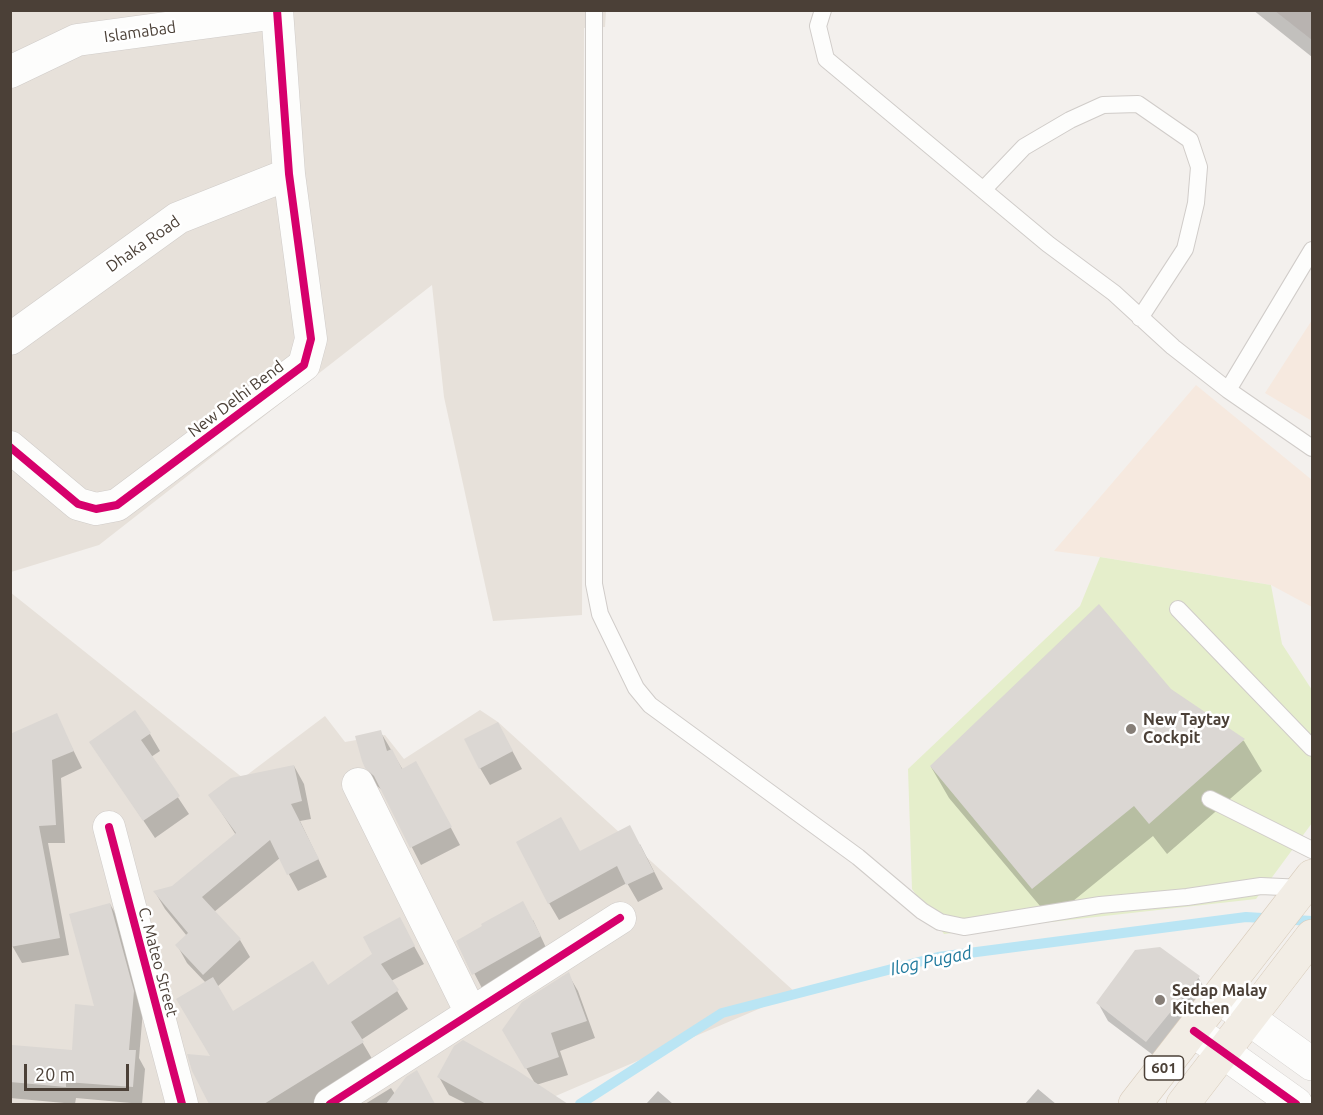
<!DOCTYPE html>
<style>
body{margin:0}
#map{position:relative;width:1323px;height:1115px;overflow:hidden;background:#f3f0ed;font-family:Ubuntu,sans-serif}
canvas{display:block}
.frame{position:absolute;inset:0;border:12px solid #4b4037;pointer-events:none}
.scale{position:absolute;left:24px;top:1064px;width:105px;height:27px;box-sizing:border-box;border:3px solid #4b4037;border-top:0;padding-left:8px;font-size:18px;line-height:21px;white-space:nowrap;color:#4b4037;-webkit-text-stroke:4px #fff;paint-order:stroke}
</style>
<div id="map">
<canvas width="1323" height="1115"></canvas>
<div class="frame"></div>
<div class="scale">20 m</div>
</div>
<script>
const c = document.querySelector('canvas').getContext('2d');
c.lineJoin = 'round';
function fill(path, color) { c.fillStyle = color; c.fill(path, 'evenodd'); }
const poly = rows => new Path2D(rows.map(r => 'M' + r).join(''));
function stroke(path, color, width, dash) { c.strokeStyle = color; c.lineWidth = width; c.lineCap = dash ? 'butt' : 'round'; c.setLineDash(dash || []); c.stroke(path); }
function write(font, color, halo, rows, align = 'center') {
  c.font = font + ' Ubuntu,sans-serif'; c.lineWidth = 5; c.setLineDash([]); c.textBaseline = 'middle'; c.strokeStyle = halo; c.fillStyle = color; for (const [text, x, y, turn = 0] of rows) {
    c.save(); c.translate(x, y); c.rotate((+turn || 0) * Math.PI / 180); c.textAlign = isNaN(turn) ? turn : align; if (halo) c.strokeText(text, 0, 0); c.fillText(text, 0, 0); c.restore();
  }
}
fill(poly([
 [11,11,606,11,605,27,584,28,582,615,493,621,444,397,432,285,99,545,11,572],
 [10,592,243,778,325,716,345,742,385,735,404,759,480,710,498,722,796,993,537,1104,11,1104]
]), '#e7e1da');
fill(poly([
 [1312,320,1312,421,1265,393],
 [1196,385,1312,480,1312,607,1271,585,1100,557,1054,551]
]), '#f6e9df');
fill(poly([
 [1275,11,1312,11,1312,40]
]), '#e6e0dc');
fill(poly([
 [1100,557,1271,585,1282,644,1312,690,1312,823,1256,899,944,934,912,889,908,769,1080,606]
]), '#e5eecb');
fill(poly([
 [1253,10,1312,10,1312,57],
 [1170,690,1244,741,1262,771,1167,854,1153,836,1051,919,949,798,931,767],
 [56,715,82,768,61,778,65,843,48,843,69,955,22,963,10,942],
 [380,731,403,770,426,781,460,845,421,865,383,791,377,786,363,761],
 [150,734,160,751,151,757,189,814,155,838,91,742],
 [507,741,522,769,490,785,480,768],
 [294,766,304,784,311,819,300,821,327,877,298,891,280,858,214,912,240,940,250,957,217,987,233,1013,327,987,409,937,424,964,391,981,408,1009,361,1040,381,1074,333,1104,211,1104,193,1071,213,1058,206,983,187,963,177,945,187,936,165,909,155,892,173,887,236,835,210,795],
 [640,844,663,889,638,902,627,883,559,920,549,903],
 [110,904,120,922,143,1010,139,1058,145,1069,142,1104,76,1098,75,1104,10,1098,10,1047,73,1052,96,1008],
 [533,920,549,954,484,992,458,942],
 [568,974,578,991,595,1038,560,1051,568,1075,536,1085,554,1097,558,1104,467,1104,449,1095,439,1077,536,1085,504,1030],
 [1198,977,1208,994,1157,1058,1108,1021,1098,1003],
 [391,1088,395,1094,426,1089,434,1104,365,1104],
 [1038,1089,1056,1104,1025,1104],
 [658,1091,673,1104,646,1104]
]), '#0003');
stroke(poly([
 [580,1104,722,1013,938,957,1246,917,1312,921]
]), '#bae5f4', 10);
fill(poly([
 [1099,604,1171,689,1245,739,1149,824,1134,806,1032,889,930,766],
 [135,710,151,733,141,740,180,796,143,821,89,742],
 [57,713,74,751,52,760,56,825,39,826,60,938,10,947,10,734],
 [498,722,513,751,479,769,464,739],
 [381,730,387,751,392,749,402,769,416,761,452,827,410,848,374,776,365,768,362,761,355,736],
 [294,765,302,801,291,804,319,859,287,875,270,840,202,897,241,939,203,975,175,945,188,933,153,891,172,886,236,833,208,795,231,778],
 [561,817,580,851,630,825,654,872,626,885,617,866,548,904,516,842],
 [523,901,541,936,472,975,456,941,482,926,481,924],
 [110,903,134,991,129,1050,136,1050,133,1087,66,1082,66,1087,10,1082,12,1045,72,1050,75,1004,94,1006,69,914],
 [400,917,415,946,381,964,399,990,351,1022,364,1042,264,1104,209,1104,192,1071,187,1054,210,1056,176,999,213,977,233,1011,313,961,328,985,372,954,363,937],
 [1160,947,1200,976,1146,1042,1096,1003,1135,950],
 [569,972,587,1021,551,1033,559,1057,525,1069,502,1030,522,1002],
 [463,1040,515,1069,568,1104,486,1104,437,1077,454,1046],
 [417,1070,435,1104,386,1104,406,1077]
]), '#dbd7d3');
const service = poly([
 [594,10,594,584,600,614,636,688,650,705,858,857,922,911,940,922,964,927,1100,905,1187,897,1261,886,1303,888],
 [823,10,818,26,826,59,1048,244,1114,293,1173,347,1228,390,1312,448],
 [983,190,1024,147,1070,120,1103,105,1138,104,1190,140,1199,167,1196,203,1185,249,1140,318],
 [1228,390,1312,250],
 [1178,609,1312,748],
 [1210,799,1312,850]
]);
const minor = poly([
 [10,72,77,40,277,13],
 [10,339,178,218,289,174],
 [10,447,78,504,96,509,117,505,304,365,311,339,289,174,277,10],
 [358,784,471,1013],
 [109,827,182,1104],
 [330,1104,620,918]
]);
const tertiary = poly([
 [1219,997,1312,1064],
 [1194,1031,1296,1104]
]);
const primary = poly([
 [1135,1104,1312,876],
 [1183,1104,1312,936]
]);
stroke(service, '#d0ccc9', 18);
stroke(minor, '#d0ccc9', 33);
stroke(tertiary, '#d0ccc9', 34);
stroke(primary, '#d7cab9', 34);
stroke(service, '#fdfdfc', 16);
stroke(minor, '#fdfdfc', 32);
stroke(tertiary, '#fdfdfc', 33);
stroke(primary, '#f2ede5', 33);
stroke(poly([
 [10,447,78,504,96,509,117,505,304,365,311,339,289,174,277,10],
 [109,827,182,1104],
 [1194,1031,1296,1104],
 [330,1104,620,918]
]), '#d6006c', 8);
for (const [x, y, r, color] of [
 [1131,729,6,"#867e77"],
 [1160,1000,6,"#867e77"]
]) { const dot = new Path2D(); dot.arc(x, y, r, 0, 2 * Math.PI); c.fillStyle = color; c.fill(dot); stroke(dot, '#fff', 2); }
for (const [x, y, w] of [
 [1164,1068,39]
]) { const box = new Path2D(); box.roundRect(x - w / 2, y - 12, w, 24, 4.5); c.fillStyle = '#fff'; c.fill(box); stroke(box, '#4b4037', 1.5); }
write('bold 15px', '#4b4037', null, [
 ["601",1164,1068]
]);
write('16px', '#4b4037', '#fff', [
 ["Islamabad",140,32,-8],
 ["Dhaka Road",143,244,-35],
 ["New Delhi Bend",236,399,-37],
 ["C. Mateo Street",158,962,75]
]);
write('bold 16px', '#4b4037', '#fff', [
 ["New Taytay",1143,720],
 ["Cockpit",1143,738],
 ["Sedap Malay",1172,991],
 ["Kitchen",1172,1009]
], 'left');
write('italic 18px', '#227b9e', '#fff', [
 ["Ilog Pugad",931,961,-12]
]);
</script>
